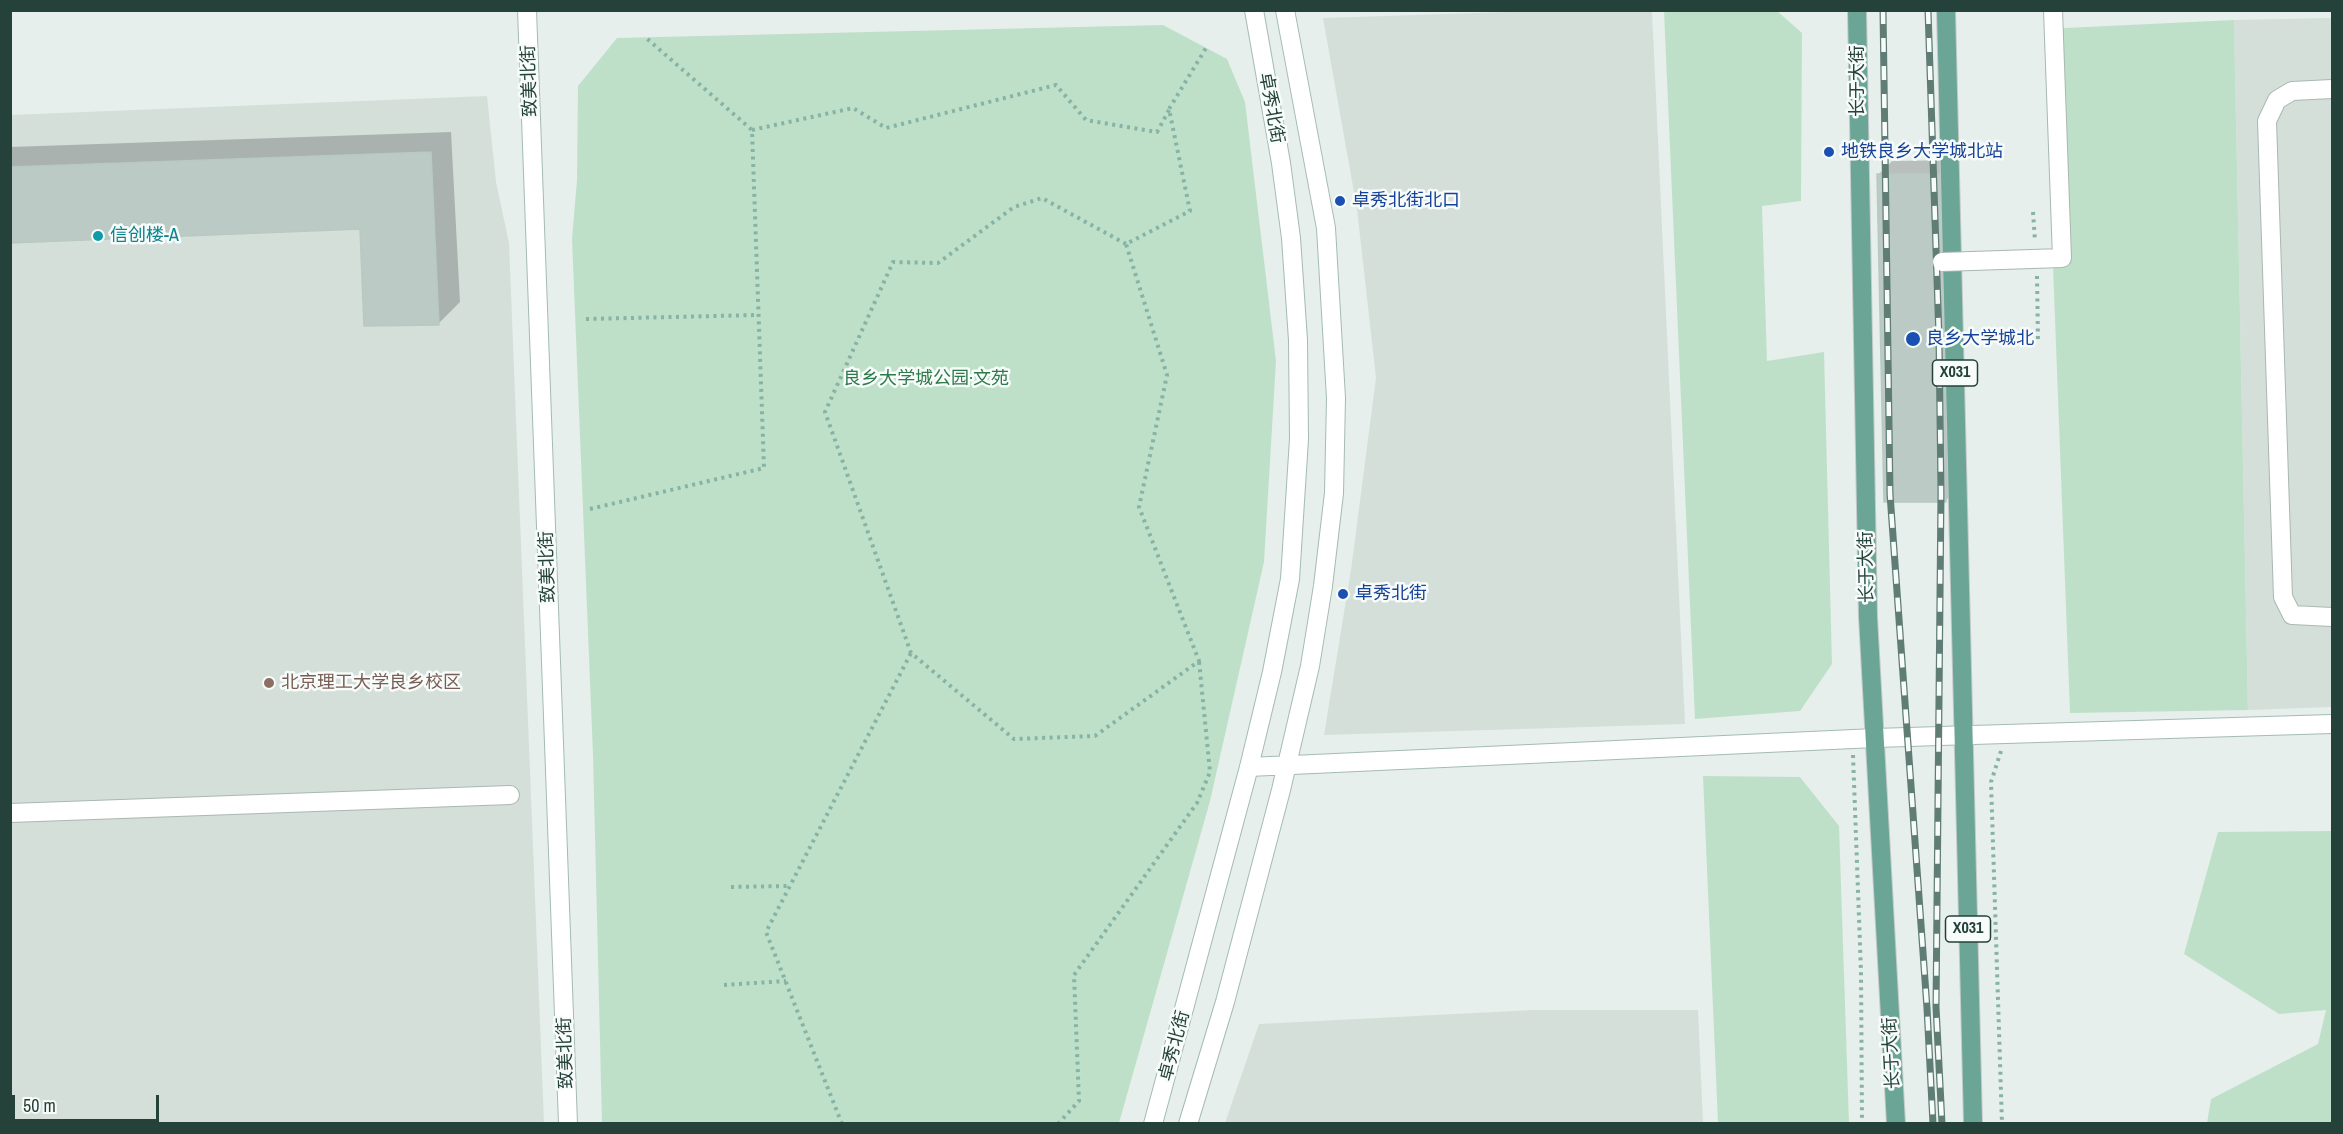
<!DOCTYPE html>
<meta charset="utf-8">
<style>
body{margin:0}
#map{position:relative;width:2343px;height:1134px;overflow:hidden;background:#e6efeb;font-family:"Archivo Narrow",sans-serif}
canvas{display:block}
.frame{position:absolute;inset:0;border:12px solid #24423a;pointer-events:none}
.scale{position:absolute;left:12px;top:1095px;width:147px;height:27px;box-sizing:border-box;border:3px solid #24423a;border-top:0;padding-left:8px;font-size:18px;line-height:21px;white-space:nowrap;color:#24423a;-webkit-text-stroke:4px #f7fbf9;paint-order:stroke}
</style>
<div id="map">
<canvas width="2343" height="1134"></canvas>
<div class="frame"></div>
<div class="scale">50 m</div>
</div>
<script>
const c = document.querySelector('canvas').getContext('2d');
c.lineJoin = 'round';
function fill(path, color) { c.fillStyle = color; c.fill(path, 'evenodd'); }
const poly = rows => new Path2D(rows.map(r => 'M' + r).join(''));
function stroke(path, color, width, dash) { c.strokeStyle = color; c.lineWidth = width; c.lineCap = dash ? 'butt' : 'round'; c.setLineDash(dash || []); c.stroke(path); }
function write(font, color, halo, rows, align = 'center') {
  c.font = font + ' "Archivo Narrow","Noto Sans SC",sans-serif'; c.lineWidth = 5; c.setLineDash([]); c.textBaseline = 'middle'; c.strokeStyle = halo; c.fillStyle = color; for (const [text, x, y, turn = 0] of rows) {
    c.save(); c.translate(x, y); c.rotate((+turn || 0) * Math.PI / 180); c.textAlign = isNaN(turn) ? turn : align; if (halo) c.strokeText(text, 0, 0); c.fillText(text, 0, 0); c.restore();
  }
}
fill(poly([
 [1539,11,1652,11,1685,724,1324,735,1351,570,1376,378,1357,209,1323,18],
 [2332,18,2332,707,2248,710,2234,20],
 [487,96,496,182,509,243,544,1123,11,1123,10,115],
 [1534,1010,1698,1010,1703,1123,1225,1123,1259,1024]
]), '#d4dfda');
fill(poly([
 [1664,11,1777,11,1802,33,1801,201,1762,206,1767,361,1824,352,1832,664,1800,711,1695,719],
 [2234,20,2248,710,2070,713,2044,29],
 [1163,25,1227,59,1245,102,1276,361,1264,562,1210,801,1119,1123,602,1123,593,755,572,239,577,180,578,86,617,38],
 [1703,776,1800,777,1839,826,1849,1123,1718,1123],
 [2332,831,2332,1123,2207,1123,2211,1099,2318,1044,2326,1010,2279,1014,2184,954,2218,832]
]), '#bfe0c8');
fill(poly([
 [451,132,460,302,439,323,361,227,10,242,10,147],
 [1955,160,1960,486,1946,500,1878,175,1892,161]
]), '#0003');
const building = poly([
 [431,152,439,325,364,326,360,229,10,243,10,167,431,152],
 [1877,174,1941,174,1946,502,1884,502,1877,174]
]);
fill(building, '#bbcac4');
stroke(building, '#b8c9c2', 1.5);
const street = poly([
 [2332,89,2292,91,2277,100,2267,121,2283,597,2292,615,2332,617],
 [10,813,510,795]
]);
const secondary = poly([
 [527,10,568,1124],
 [1249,767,1875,738,2332,724],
 [1153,1124,1249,767,1272,672,1290,579,1299,439,1298,340,1291,238,1281,163,1254,10],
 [1188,1124,1225,1002,1281,790,1310,666,1323,586,1334,493,1336,398,1326,228,1285,10]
]);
const primary = poly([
 [1857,10,1868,617,1896,1124],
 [1946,10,1973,1124]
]);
stroke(street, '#a8b8b2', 20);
stroke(secondary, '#a4bbb3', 20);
stroke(primary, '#c2cac8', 20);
stroke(poly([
 [752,130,853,108,886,128,1056,85,1086,120,1157,132,1169,110],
 [2033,212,2035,241],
 [1126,244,1042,198,1014,207,938,263,893,262,825,412,911,653,1014,739,1095,736,1199,661,1139,507,1167,375,1126,244,1190,211,1169,109,1206,48],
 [2037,276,2038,342],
 [586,319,758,315],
 [590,509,764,468,752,130,645,37],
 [2001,751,1991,782,2002,1124],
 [1853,755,1861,972,1862,1124],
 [731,887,790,886],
 [724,985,786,981],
 [842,1124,766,932,911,653],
 [1058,1124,1079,1101,1074,975,1197,803,1210,772,1199,661]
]), '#86b3a5', 4, [3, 4.5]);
stroke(street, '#fff', 18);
stroke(secondary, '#fff', 18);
stroke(primary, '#6aa596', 18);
const rail = poly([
 [1883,10,1890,494,1927,1008,1933,1124],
 [1928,10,1939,338,1941,493,1936,1007,1942,1124]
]);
stroke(rail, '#5f7d75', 7);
stroke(rail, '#f7fbf9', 4.5, [14]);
const streetBridge = poly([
 [1942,262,2062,258,2053,10]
]);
stroke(streetBridge, '#a8b8b2', 20, []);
stroke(streetBridge, '#fff', 18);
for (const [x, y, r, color] of [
 [1829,152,6,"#1a4fb4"],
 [1340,201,6,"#1a4fb4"],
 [98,236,6,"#0f9aa8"],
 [1913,339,8,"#1a4fb4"],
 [1343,594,6,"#1a4fb4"],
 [269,683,6,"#8d6e63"]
]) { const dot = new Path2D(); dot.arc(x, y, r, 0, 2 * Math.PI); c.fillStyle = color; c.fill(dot); stroke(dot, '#f7fbf9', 2); }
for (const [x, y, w] of [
 [1955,373,45],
 [1968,929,45]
]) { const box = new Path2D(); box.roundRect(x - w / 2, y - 13, w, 26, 4.5); c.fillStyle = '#f7fbf9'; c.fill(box); stroke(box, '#24423a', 1.5); }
write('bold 16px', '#24423a', null, [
 ["X031",1955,373],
 ["X031",1968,929]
]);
write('18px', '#24423a', '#f7fbf9', [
 ["致美北街",530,81,-92],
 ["长于大街",1858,81,-90],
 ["卓秀北街",1271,108,80],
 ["致美北街",548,567,-92],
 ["长于大街",1867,567,-91],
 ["卓秀北街",1175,1046,-75],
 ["致美北街",566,1053,-92],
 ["长于大街",1892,1053,-93]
]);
write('18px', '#164399', '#f7fbf9', [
 ["地铁良乡大学城北站",1841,152],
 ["卓秀北街北口",1352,201],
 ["良乡大学城北",1926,339],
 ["卓秀北街",1355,594]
], 'left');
write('18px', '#0d838f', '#f7fbf9', [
 ["信创楼-A",110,236]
], 'left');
write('18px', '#2d7a4b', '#f7fbf9', [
 ["良乡大学城公园·文苑",926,379]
]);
write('18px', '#785e54', '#f7fbf9', [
 ["北京理工大学良乡校区",281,683]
], 'left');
</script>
